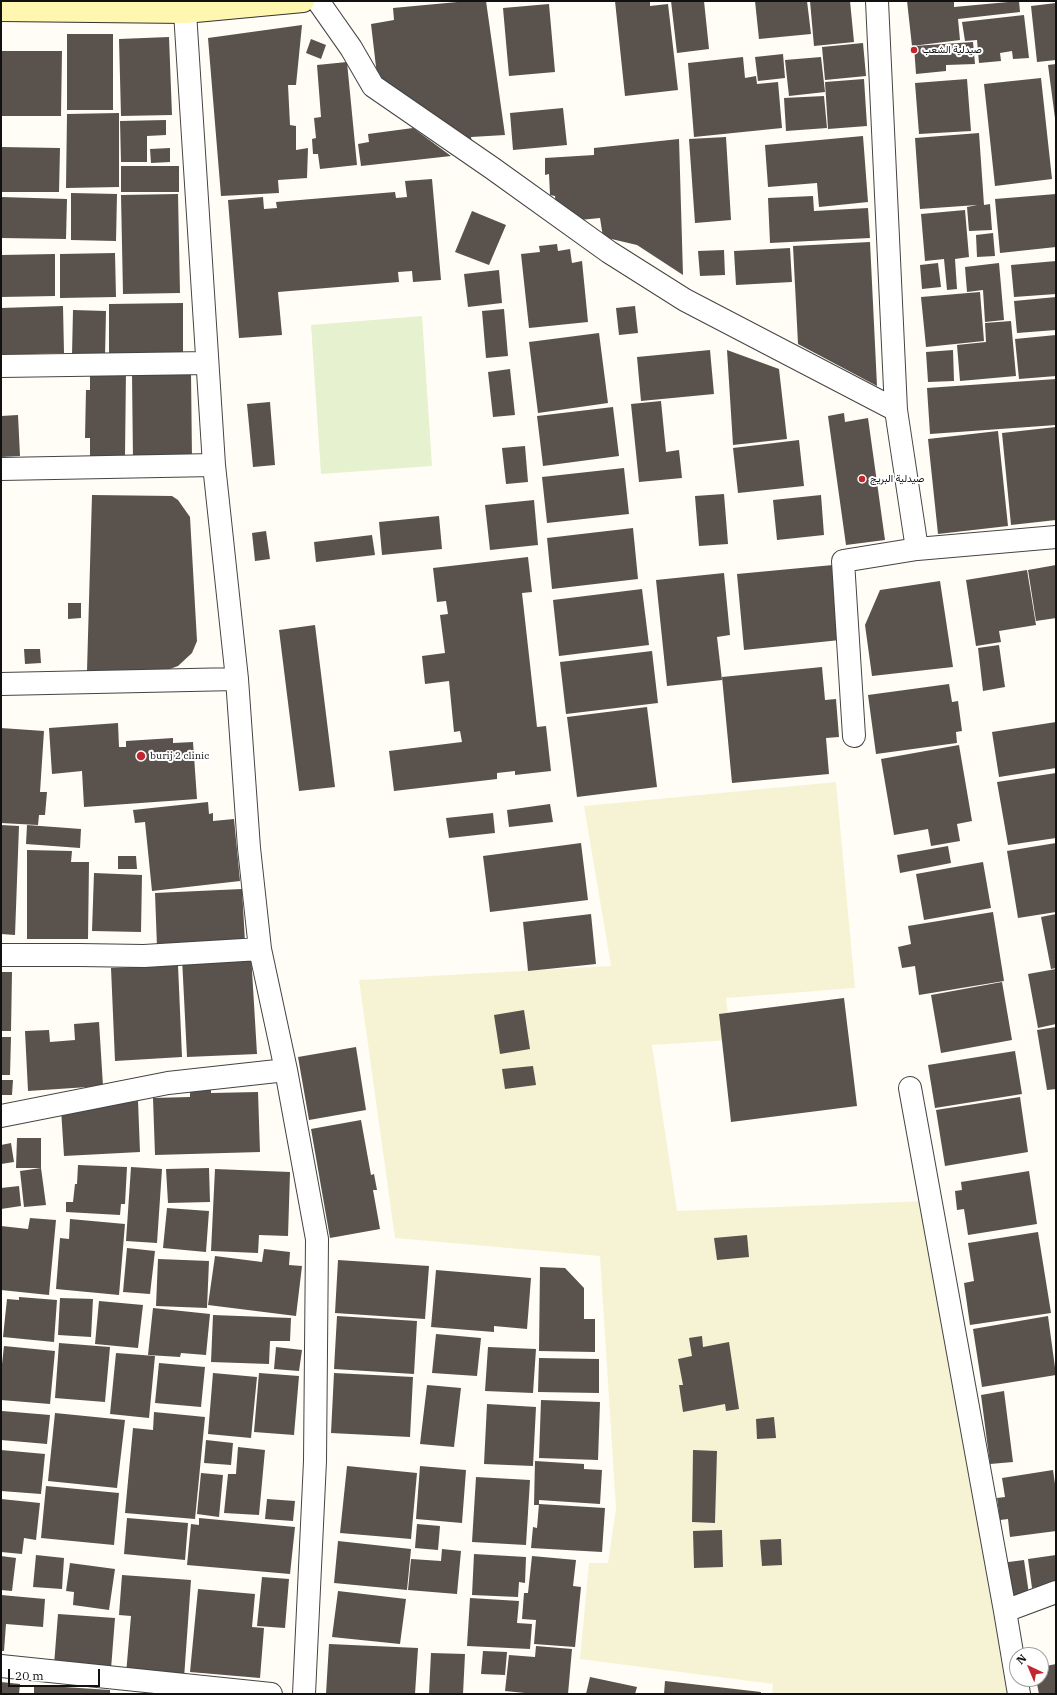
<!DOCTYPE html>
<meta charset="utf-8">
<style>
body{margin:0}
#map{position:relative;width:1057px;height:1695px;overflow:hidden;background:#fffdf5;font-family:"IBM Plex Serif",serif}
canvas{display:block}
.frame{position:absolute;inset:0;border:2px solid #111;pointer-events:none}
.north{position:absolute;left:1009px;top:1647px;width:40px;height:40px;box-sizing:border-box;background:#fff;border:1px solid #a0a0a0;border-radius:50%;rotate:316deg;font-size:11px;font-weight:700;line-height:16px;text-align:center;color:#111}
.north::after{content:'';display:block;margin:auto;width:14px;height:18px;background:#c4262e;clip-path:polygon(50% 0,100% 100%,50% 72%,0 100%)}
.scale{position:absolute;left:8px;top:1669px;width:92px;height:18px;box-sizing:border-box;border:2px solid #111;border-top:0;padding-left:5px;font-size:12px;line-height:14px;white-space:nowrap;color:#111;-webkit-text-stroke:3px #fff;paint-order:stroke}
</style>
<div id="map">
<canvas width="1057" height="1695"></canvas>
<div class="frame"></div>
<div class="north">N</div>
<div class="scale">20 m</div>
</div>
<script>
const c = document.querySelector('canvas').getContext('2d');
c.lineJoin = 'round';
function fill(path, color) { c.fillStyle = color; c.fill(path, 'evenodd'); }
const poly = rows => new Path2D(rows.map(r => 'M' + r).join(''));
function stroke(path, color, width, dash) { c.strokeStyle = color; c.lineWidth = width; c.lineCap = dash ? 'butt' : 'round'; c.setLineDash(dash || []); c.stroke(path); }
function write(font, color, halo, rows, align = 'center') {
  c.font = font + ' "IBM Plex Serif",Vazirmatn,serif'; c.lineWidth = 4; c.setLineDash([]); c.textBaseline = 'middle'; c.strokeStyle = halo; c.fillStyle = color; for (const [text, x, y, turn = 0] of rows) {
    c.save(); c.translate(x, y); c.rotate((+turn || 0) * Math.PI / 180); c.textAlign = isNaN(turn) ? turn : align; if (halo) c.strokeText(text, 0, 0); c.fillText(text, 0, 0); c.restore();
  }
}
fill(poly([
 [836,782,855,988,726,998,731,1040,652,1045,677,1211,925,1201,1012,1694,772,1694,773,1684,580,1659,589,1563,608,1563,616,1509,600,1256,395,1238,359,980,611,966,584,806]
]), '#f6f3d4');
fill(poly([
 [422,316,432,466,321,474,311,325]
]), '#e6f2cf');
fill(poly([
 [468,1,486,1,505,135,471,137,472,143,378,84,371,24,394,20,393,8],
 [615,1,650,1,650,6,668,4,678,90,625,96],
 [671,1,704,1,709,49,677,53],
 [755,1,807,1,811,34,759,39],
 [810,1,850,1,854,42,814,46],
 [907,1,954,1,954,7,1019,1,1020,12,958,19,960,40,912,46],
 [1056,3,1056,60,1037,62,1031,6],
 [549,4,555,72,509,76,503,8],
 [1024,15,1029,58,1013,59,1012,51,1000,53,1001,61,979,63,977,40,965,41,962,22],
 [302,25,296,85,288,85,290,125,296,126,296,150,308,148,307,178,278,180,279,193,221,196,208,38],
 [67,34,113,34,113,110,67,110],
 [169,37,172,115,121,116,119,39],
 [311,39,326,45,321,59,306,53],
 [973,42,975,64,946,65,946,71,916,74,914,46],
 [863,43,866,76,825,80,822,47],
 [1,51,62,51,61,116,1,116],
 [783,54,785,78,758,81,755,57],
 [743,57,745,78,756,76,757,84,778,82,782,128,694,137,688,63],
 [821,57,825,92,789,96,785,60],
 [347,62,357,165,320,169,318,154,313,154,312,139,316,138,314,118,321,117,317,65],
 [1056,64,1056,118,1055,118,1048,65],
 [1041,78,1052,179,995,186,984,84],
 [864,79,867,126,828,129,825,82],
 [967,79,971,131,919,134,915,83],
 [824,96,827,128,786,131,784,98],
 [563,108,567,145,513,150,510,113],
 [119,113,119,187,66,188,67,114],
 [166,120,166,135,147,136,147,162,121,162,120,121],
 [413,128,451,156,361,166,358,144,369,142,368,134],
 [979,133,984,205,990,204,992,230,969,231,967,207,977,205,920,209,915,138],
 [863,136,868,202,819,207,817,183,768,187,765,145],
 [726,137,731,220,695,223,689,139],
 [679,139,683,275,637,245,603,237,600,218,580,220,556,208,555,196,550,195,549,174,545,175,545,158,594,155,594,148],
 [1,147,60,148,59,192,1,192],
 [170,148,170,162,151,163,150,149],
 [121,166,179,166,179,192,121,192],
 [432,179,441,280,413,282,412,271,398,272,399,282,278,292,282,335,239,338,228,200,263,197,264,209,277,208,276,202,395,192,396,198,407,197,405,181],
 [71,193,117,194,116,241,71,240],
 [178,194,180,293,123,294,121,195],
 [1056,194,1056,247,1000,253,995,199],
 [813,196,814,211,868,208,870,238,770,243,768,198],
 [1,197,67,199,66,239,1,238],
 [965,210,969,257,955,259,957,289,947,290,944,259,925,261,921,214],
 [472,211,506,225,489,265,455,252],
 [993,233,995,256,977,257,976,235],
 [870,242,877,386,798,344,793,246],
 [557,244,558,251,570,249,572,263,582,261,588,322,529,328,521,254,540,252,539,246],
 [790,248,792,282,736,285,734,251],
 [724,250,725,275,700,276,698,251],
 [115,253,116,297,60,298,60,254],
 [55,254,55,296,1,297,1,255],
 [1056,261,1056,294,1014,297,1011,265],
 [938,263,941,287,922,289,920,265],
 [999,263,1004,320,985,322,983,290,967,292,965,267],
 [499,270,502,303,468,307,464,274],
 [980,292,984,341,926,347,921,297],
 [1056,297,1056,330,1017,333,1014,301],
 [183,303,183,360,109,360,109,304],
 [63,306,64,353,2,355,1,308],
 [635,306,638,333,619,335,616,308],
 [504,309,508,356,486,358,482,311],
 [73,310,106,311,105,356,72,355],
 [1011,321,1016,376,960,381,957,345,986,342,985,323],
 [599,333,608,403,538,413,529,342],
 [1056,335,1056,376,1019,379,1015,339],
 [710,350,714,394,641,401,637,357],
 [727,350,779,369,787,439,733,445],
 [953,350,954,381,928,382,926,352],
 [510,369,515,415,493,417,488,372],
 [90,370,126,370,125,456,90,456,90,438,85,438,86,390,90,390],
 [191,373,192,460,133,461,132,374],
 [1056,379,1056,425,930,434,927,388],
 [661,401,666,452,679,450,682,478,639,482,631,404],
 [270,402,275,465,253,467,247,404],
 [613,407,619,456,543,466,537,416],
 [844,413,845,422,868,418,885,540,846,545,828,416],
 [18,415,20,456,1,457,1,416],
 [1056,427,1056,520,1011,525,1002,433],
 [998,431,1008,526,938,534,928,439],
 [799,440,804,486,738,493,733,448],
 [525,446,528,482,506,484,502,448],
 [624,468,629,514,547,523,542,477],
 [724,494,728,544,699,546,695,496],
 [92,495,172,496,178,500,190,517,197,641,192,653,178,666,167,670,87,671],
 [821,495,824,535,777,540,773,500],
 [534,500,538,545,490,550,485,505],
 [439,516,442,549,382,555,379,522],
 [633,528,638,579,552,589,547,538],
 [266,531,270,559,255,561,252,533],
 [372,535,375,555,316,562,314,542],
 [528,557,532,592,522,593,537,727,546,726,551,771,515,775,515,771,497,773,497,779,394,791,389,751,462,742,460,731,454,732,449,681,425,684,422,656,445,653,440,615,448,614,446,601,437,602,433,568],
 [833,565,840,640,744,650,737,574],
 [1056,565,1056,618,1036,621,1028,570],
 [1027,570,1036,625,999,631,1001,642,976,646,966,580],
 [724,573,730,635,717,637,722,680,667,686,656,580],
 [940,581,953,667,872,676,865,625,880,590],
 [642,589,649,645,559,656,553,600],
 [68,603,81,603,81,618,68,619],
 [315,625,335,787,299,791,279,630],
 [999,645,1005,687,983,691,978,648],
 [24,649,40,649,41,663,25,664],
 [652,651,658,703,566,714,560,662],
 [822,667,825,700,836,699,839,737,826,738,829,774,732,783,722,677],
 [949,684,952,702,958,701,962,731,956,732,957,743,876,754,868,695],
 [647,707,657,787,577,797,567,717],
 [1056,722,1056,768,999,777,992,732],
 [118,723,119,747,126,747,126,741,173,738,173,743,193,742,197,799,84,807,82,771,52,774,49,728],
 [1,728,44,731,40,792,47,792,45,815,39,815,38,825,1,823],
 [959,745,972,821,957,824,960,841,931,846,928,829,894,835,881,759],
 [1056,773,1056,838,1008,845,997,782],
 [208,802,209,814,213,813,213,821,234,819,240,881,152,891,145,822,135,823,133,810],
 [550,804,553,822,509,827,507,810],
 [493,813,495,833,449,838,446,818],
 [1,825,19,826,15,935,1,934],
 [27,825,81,829,80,848,26,844],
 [581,843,588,900,490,912,483,856],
 [1056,843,1056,912,1018,918,1007,851],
 [948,846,951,863,900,873,897,855],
 [27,850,72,851,71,862,89,862,88,939,27,939],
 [118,856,136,856,137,869,118,869],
 [983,862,991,908,924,920,916,874],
 [94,873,142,875,141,932,92,931],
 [242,889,245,942,157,947,155,893],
 [993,912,1004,981,919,995,915,966,902,968,898,947,911,944,908,926],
 [591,914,596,964,528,971,523,922],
 [1056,914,1056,968,1051,969,1041,917],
 [251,954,257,1054,187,1057,182,958],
 [178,965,182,1057,115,1061,111,968],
 [1056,969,1056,1024,1038,1028,1028,974],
 [1,972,12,972,11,1031,1,1031],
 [1002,982,1012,1040,941,1053,931,995],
 [844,998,857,1106,731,1122,719,1014],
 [524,1010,530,1049,500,1054,494,1015],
 [99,1022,103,1086,28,1091,25,1031,49,1030,50,1042,75,1040,74,1024],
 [1056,1027,1056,1089,1047,1090,1037,1030],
 [1,1037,11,1037,10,1075,1,1075],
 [356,1047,366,1110,309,1120,298,1057],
 [1015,1051,1022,1094,935,1108,928,1065],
 [533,1066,536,1085,505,1089,502,1069],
 [1,1080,13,1080,12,1095,1,1095],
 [190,1089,211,1089,211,1093,258,1092,260,1152,155,1155,153,1098,190,1097],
 [1020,1097,1028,1152,945,1166,936,1110],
 [138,1101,140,1152,64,1156,61,1109],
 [361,1120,371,1175,374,1174,377,1190,373,1190,380,1229,330,1238,311,1129],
 [17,1138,41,1138,41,1168,16,1168],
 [11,1143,14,1162,1,1164,1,1145],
 [78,1165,127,1167,125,1204,121,1204,120,1215,66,1212,66,1202,73,1202,75,1184,77,1184],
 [131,1167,162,1169,157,1243,126,1241],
 [41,1168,46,1205,24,1207,20,1171],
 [209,1168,210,1202,168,1203,166,1169],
 [215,1169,290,1172,288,1236,259,1235,258,1253,211,1251],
 [1029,1171,1037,1224,968,1235,964,1209,957,1210,955,1191,962,1190,961,1182],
 [19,1186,21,1206,1,1209,1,1188],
 [167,1208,209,1211,206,1252,163,1248],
 [30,1218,56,1220,49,1295,1,1290,1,1226,28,1229],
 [70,1219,125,1224,119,1295,56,1289,60,1238,69,1239],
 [1038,1232,1051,1313,970,1325,964,1283,974,1281,968,1243],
 [747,1235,749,1257,717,1260,714,1238],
 [127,1248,155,1251,150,1294,123,1292],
 [264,1249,290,1252,289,1265,302,1266,296,1316,208,1305,215,1256,262,1262],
 [158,1259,209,1261,207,1308,156,1306],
 [338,1260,429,1266,425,1319,335,1313],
 [540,1267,565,1268,584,1288,584,1319,595,1319,595,1352,539,1351],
 [436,1270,531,1278,527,1329,494,1326,494,1332,431,1327],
 [19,1297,57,1300,54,1342,3,1337,7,1299,19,1300],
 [60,1298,93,1299,91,1337,58,1335],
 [99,1301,143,1305,138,1348,95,1344],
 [153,1308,210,1314,206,1355,181,1353,180,1357,148,1355],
 [213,1315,291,1318,290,1341,270,1341,269,1364,211,1362],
 [337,1316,417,1321,414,1374,334,1369],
 [1048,1316,1056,1375,982,1387,973,1329],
 [436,1334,481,1338,477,1376,432,1373],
 [702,1336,703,1347,729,1342,739,1409,726,1411,725,1404,683,1412,679,1385,683,1385,678,1359,692,1356,689,1338],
 [59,1343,110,1347,105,1402,55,1398],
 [4,1346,55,1351,50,1404,1,1400,1,1373],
 [276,1347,302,1350,299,1371,274,1369],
 [488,1347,536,1349,533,1393,485,1391],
 [116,1353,155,1356,149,1418,110,1414],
 [539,1358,599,1359,599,1393,538,1392],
 [159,1363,205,1367,201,1407,155,1403],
 [213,1373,257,1377,251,1438,208,1434],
 [259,1373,299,1376,294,1435,254,1432],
 [334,1373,413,1377,410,1437,331,1433],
 [427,1385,461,1388,454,1447,420,1444],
 [1004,1391,1013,1462,990,1464,981,1395],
 [541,1400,600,1402,598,1460,539,1458],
 [487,1404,536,1407,533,1466,484,1464],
 [2,1411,50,1415,47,1444,1,1440],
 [154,1412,205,1417,195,1519,125,1513,133,1428,153,1430],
 [55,1413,125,1420,117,1488,48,1481],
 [774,1417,776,1438,757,1439,756,1419],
 [206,1440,233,1443,231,1465,204,1463],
 [238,1447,265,1450,259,1515,224,1513,228,1474,236,1474],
 [1,1450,45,1454,41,1494,1,1491],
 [693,1450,717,1451,715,1523,692,1522],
 [535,1461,584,1464,584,1469,602,1470,600,1504,539,1500,539,1505,534,1505],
 [347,1466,417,1473,411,1539,340,1533],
 [420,1466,466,1470,462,1523,416,1519],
 [1053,1470,1056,1491,1056,1531,1010,1537,1008,1519,1000,1520,997,1498,1005,1497,1002,1478],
 [201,1473,223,1475,219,1517,197,1514],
 [476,1477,530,1480,526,1545,472,1542],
 [46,1486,119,1493,114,1545,41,1538],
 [1,1499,40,1503,36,1540,24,1538,22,1554,1,1552],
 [267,1499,295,1501,293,1521,265,1519],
 [539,1504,605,1508,602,1552,531,1548,533,1527,537,1528],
 [127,1518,188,1523,185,1560,124,1554],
 [199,1518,295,1527,290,1574,187,1565,191,1524,199,1525],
 [417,1524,440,1526,438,1550,415,1548],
 [722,1530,723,1567,694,1568,693,1531],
 [781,1539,782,1565,762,1566,760,1540],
 [338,1541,411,1549,407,1590,334,1583],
 [442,1549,461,1551,457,1594,408,1590,411,1559,441,1561],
 [474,1554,526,1557,525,1583,519,1582,518,1597,472,1595],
 [36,1555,64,1558,62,1589,33,1587],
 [1056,1555,1056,1584,1032,1588,1028,1559],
 [1,1556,16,1558,12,1591,1,1590],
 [532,1556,576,1560,573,1586,581,1587,575,1647,534,1644,536,1620,522,1619,524,1593,528,1593],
 [1024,1560,1029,1594,1006,1597,1001,1563],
 [70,1563,115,1569,109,1610,73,1605,74,1592,66,1591],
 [122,1575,191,1580,184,1678,126,1674,131,1616,119,1615],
 [262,1577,289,1579,285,1628,257,1626],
 [198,1589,255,1594,252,1627,264,1628,260,1678,190,1672],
 [338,1591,406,1599,400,1644,332,1637],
 [1,1595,45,1599,43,1627,6,1624,4,1651,1,1651],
 [470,1598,519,1601,517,1623,532,1624,530,1649,467,1646],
 [58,1614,115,1618,111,1669,54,1665],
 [329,1644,418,1648,415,1694,326,1694],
 [536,1646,572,1649,568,1694,535,1694,505,1691,509,1655,535,1657],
 [483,1651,507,1652,505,1675,481,1674],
 [431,1653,465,1654,463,1694,429,1694],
 [1056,1664,1056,1694,1039,1694,1036,1679,1041,1679,1041,1667],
 [590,1677,637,1687,635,1694,586,1694],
 [665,1681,761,1692,761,1694,664,1694],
 [1,1682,20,1684,19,1694,1,1694],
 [34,1685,110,1690,110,1694,34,1694]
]), '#5a524d');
const street = poly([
 [179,1,185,12,214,465,237,679,249,848,260,949,286,1070,317,1239,315,1461,304,1694],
 [318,1,351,48,373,86,492,168,609,252,685,300,896,410],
 [877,1,896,410,917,549],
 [1,366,207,363],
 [1,469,214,465],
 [1,684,237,679],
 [854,736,843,561,917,549,1056,537],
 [1,955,79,955,144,956,260,949],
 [910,1088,1005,1611,1019,1694],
 [1,1116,168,1083,286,1070],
 [1005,1611,1056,1592],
 [1,1666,271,1694]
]);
const secondary = poly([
 [1,10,185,12,303,1]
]);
stroke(street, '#444', 24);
stroke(secondary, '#333', 24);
stroke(street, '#fff', 22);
stroke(secondary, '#fff6b0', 22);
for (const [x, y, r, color] of [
 [914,50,4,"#c4262e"],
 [862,479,4,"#c4262e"],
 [141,756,5,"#c4262e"]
]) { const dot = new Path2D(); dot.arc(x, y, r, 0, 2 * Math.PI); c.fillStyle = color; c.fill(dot); stroke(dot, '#fff', 1.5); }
write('10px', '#111', '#fff', [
 ["صيدلية الشعب",922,50],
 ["صيدلية البريج",870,479],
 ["burij 2 clinic",150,756]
], 'left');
</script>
